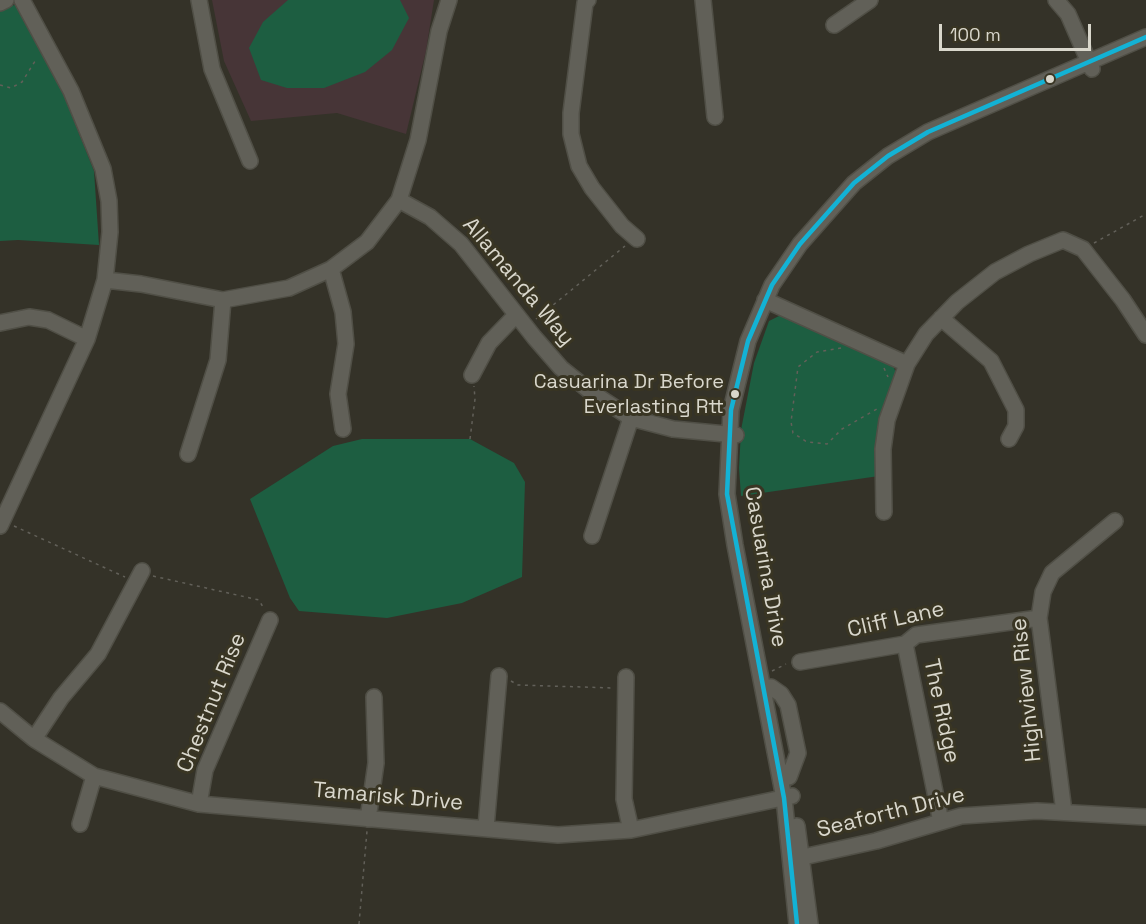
<!DOCTYPE html>
<style>
body{margin:0}
#map{position:relative;width:1146px;height:924px;overflow:hidden;background:#343228;font-family:"Space Grotesk",sans-serif}
canvas{display:block}
.scale{position:absolute;left:939px;top:24px;width:152px;height:27px;box-sizing:border-box;border:3px solid #d9d7cc;border-top:0;padding-left:8px;font-size:18px;line-height:21px;white-space:nowrap;color:#d9d7cc;-webkit-text-stroke:4px #393523;paint-order:stroke}
</style>
<div id="map">
<canvas width="1146" height="924"></canvas>
<div class="scale">100 m</div>
</div>
<script>
const c = document.querySelector('canvas').getContext('2d');
c.lineJoin = 'round';
function fill(path, color) { c.fillStyle = color; c.fill(path, 'evenodd'); }
const poly = rows => new Path2D(rows.map(r => 'M' + r).join(''));
function stroke(path, color, width, dash) { c.strokeStyle = color; c.lineWidth = width; c.lineCap = dash ? 'butt' : 'round'; c.setLineDash(dash || []); c.stroke(path); }
function write(font, color, halo, rows, align = 'center') {
  c.font = font + ' "Space Grotesk",sans-serif'; c.lineWidth = 6; c.setLineDash([]); c.textBaseline = 'middle'; c.strokeStyle = halo; c.fillStyle = color; for (const [text, x, y, turn = 0] of rows) {
    c.save(); c.translate(x, y); c.rotate((+turn || 0) * Math.PI / 180); c.textAlign = isNaN(turn) ? turn : align; if (halo) c.strokeText(text, 0, 0); c.fillText(text, 0, 0); c.restore();
  }
}
fill(poly([
 [212,0,434,0,426,51,406,134,337,113,251,121,224,61]
]), '#473537');
fill(poly([
 [288,0,400,0,409,18,392,50,365,72,324,88,287,88,261,80,249,48,263,22],
 [15,5,62,91,94,171,99,245,18,240,0,241,0,8],
 [786,315,892,363,896,373,894,386,879,476,741,496,739,468,741,430,754,363,769,321,779,316],
 [362,439,470,439,514,463,525,482,522,577,462,603,387,618,299,611,290,598,250,499,333,446]
]), '#1d5e41');
const minor = poly([
 [199,0,212,69,250,161],
 [588,0,585,3,571,113,571,134,579,166,592,188,622,226,637,239],
 [703,0,715,117],
 [1056,0,1068,14,1092,69],
 [0,3,6,0],
 [834,25,870,0],
 [399,200,430,217,461,244,534,337,561,368,591,392,631,418,673,429,736,435],
 [331,269,343,312,346,344,338,394,343,429],
 [105,280,141,284,223,300,289,288,331,269,367,242,399,200,418,140,439,31,449,0],
 [765,300,907,364],
 [941,318,991,361,1016,410,1016,426,1009,439],
 [0,323,29,317,48,320,87,339],
 [472,375,489,343,516,315],
 [188,454,218,360,223,300],
 [884,512,883,449,887,420,907,364,926,334,957,302,995,272,1029,254,1063,240,1083,249,1123,300,1146,335],
 [0,526,87,339,105,280,110,232,109,201,103,169,71,91,22,0],
 [592,536,631,418],
 [905,644,941,822],
 [800,662,905,644,916,635,1039,618],
 [626,677,624,799,631,830],
 [771,687,781,694,788,705,798,753,789,777],
 [0,711,34,739,94,776,199,804,558,835,631,830,792,796],
 [34,739,61,698,98,654,142,571],
 [199,804,205,770,270,620],
 [1064,812,1039,618,1043,592,1052,573,1115,521],
 [368,819,376,763,374,697],
 [80,824,94,776],
 [797,826,810,924],
 [486,827,499,676],
 [794,859,876,841,961,816,1037,811,1146,817],
 [797,924,784,798,735,545,727,494,731,410,748,341,772,285,800,244,854,183,888,156,928,132,1146,37]
]);
stroke(minor, '#504f46', 18);
stroke(poly([
 [0,85,11,88,22,82,37,58],
 [1094,243,1146,214],
 [536,319,625,246],
 [841,348,817,352,798,367,791,422,793,433,807,442,827,444,842,429,877,409],
 [884,368,888,377],
 [470,439,475,399,474,386],
 [14,526,125,577],
 [153,576,259,600,264,609],
 [772,671,786,664],
 [511,681,518,685,614,688],
 [359,924,367,831]
]), '#626059', 1.5, [3, 4.5]);
stroke(minor, '#616058', 15);
stroke(poly([
 [797,924,784,798,727,494,731,410,748,341,772,285,800,244,854,183,888,156,928,132,1146,37]
]), '#13b2d5', 4.5);
for (const [x, y, r, color] of [
 [1050,79,5,"#d9d7cc"],
 [735,394,5,"#d9d7cc"]
]) { const dot = new Path2D(); dot.arc(x, y, r, 0, 2 * Math.PI); c.fillStyle = color; c.fill(dot); stroke(dot, '#393523', 2); }
write('20px', '#d9d7cc', '#393523', [
 ["Casuarina Dr Before",724,383],
 ["Everlasting Rtt",724,408]
], 'right');
write('22px', '#d9d7cc', '#393523', [
 ["Allamanda Way",518,282,50],
 ["Casuarina Drive",765,567,80],
 ["Cliff Lane",896,620,-13],
 ["Highview Rise",1027,690,-96],
 ["Chestnut Rise",212,703,-68],
 ["The Ridge",941,711,78],
 ["Tamarisk Drive",388,797,5],
 ["Seaforth Drive",891,813,-14]
]);
</script>
